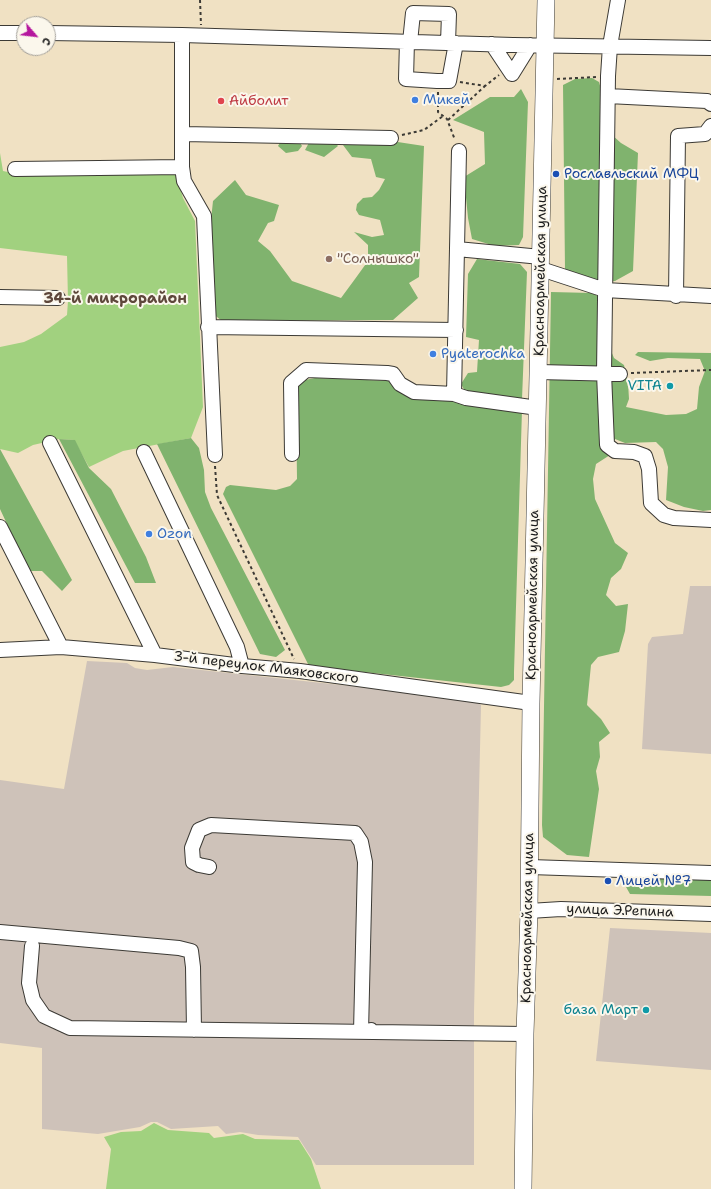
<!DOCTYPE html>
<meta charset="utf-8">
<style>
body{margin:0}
#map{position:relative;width:711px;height:1189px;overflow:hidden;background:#f0e1c3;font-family:"Shantell Sans",sans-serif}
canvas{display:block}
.north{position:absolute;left:16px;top:16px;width:40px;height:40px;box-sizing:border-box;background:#fbf7ec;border:1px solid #a29f99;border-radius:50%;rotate:118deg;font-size:11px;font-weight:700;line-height:16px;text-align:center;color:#1c1c1c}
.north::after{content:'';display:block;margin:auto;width:14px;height:18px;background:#b5179e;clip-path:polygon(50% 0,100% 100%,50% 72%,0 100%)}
</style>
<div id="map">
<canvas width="711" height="1189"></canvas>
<div class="north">С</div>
</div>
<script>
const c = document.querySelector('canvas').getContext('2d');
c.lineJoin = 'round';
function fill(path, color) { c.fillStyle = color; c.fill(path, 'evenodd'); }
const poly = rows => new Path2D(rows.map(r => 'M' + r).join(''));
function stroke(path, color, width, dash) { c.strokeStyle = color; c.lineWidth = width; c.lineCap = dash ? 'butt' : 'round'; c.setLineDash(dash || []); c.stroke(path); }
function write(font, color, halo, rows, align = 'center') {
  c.font = font + ' "Shantell Sans",sans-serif'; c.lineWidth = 4; c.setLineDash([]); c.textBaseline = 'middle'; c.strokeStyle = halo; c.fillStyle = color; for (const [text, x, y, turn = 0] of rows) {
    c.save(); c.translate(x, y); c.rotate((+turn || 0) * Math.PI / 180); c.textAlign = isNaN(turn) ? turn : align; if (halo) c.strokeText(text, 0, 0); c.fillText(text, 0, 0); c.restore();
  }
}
fill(poly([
 [690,586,711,586,711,754,642,749,648,644,652,637,683,634],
 [87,661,127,663,135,668,147,670,173,667,425,694,475,701,481,705,474,1012,474,1165,316,1165,298,1137,258,1135,240,1132,226,1134,218,1126,171,1129,157,1122,151,1122,140,1127,98,1134,42,1129,42,1048,0,1043,0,780,64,789],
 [610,928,711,933,711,1070,596,1061]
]), '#cec2b9');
fill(poly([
 [0,153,3,171,17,174,175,169,183,198,195,221,203,407,191,438,123,451,89,467,74,440,59,439,33,445,18,453,0,449,0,347,24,342,41,334,67,315,68,301,67,256,0,248],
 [154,1123,168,1130,209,1133,214,1138,243,1134,255,1139,299,1140,311,1159,321,1189,106,1189,111,1149,104,1137,121,1132,141,1131]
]), '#a1d17f');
fill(poly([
 [592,78,599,82,602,93,611,134,621,143,638,153,633,271,615,281,587,283,565,270,563,85,575,79],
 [521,89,528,102,523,237,519,245,495,246,472,239,468,218,464,177,485,164,484,132,453,120,490,97,514,97],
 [331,138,338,146,324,157,305,150,311,139],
 [357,138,378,139,424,146,419,277,409,283,418,298,393,320,222,321,212,313,211,220,213,201,235,180,246,195,279,205,274,221,268,223,258,241,270,251,292,281,341,298,355,279,368,261,368,245,354,232,372,237,384,235,380,220,359,215,356,210,357,204,363,198,372,197,379,190,385,179,376,177,371,159,352,157,343,145],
 [282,139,298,139,302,146,298,151,286,153,278,146],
 [477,259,520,264,527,272,522,399,466,393,461,384,468,373,477,372,479,340,466,337,468,274],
 [551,292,592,293,603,299,607,341,614,358,624,365,628,383,629,399,626,407,666,415,686,414,697,409,699,387,705,371,700,359,668,358,650,361,635,355,638,352,711,353,711,510,703,511,684,507,666,500,668,467,663,449,656,442,625,443,615,439,610,455,596,464,593,479,595,499,615,543,628,553,621,569,611,578,606,595,616,606,628,604,625,631,619,652,598,657,591,665,587,705,601,719,610,733,599,742,600,757,596,771,599,789,589,857,567,855,543,837,542,825],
 [315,378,393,381,522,410,514,672,514,680,509,685,501,687,309,666,223,494,226,487,230,485,276,490,290,486,297,479,296,399,299,386,305,380],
 [191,438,199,448,204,470,205,492,211,508,285,650,276,657,260,654,157,444],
 [59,439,75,440,89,468,111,489,146,557,156,583,135,583],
 [0,449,72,580,62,591,42,571,29,571,0,509],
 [634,867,711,869,711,896,630,894,626,887,634,880]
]), '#80b36e');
const minor = poly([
 [618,0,610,46,608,76,604,373,607,445,615,451,634,452,645,456,649,469,651,503,664,515,674,518,711,520],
 [0,33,24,33],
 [48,33,182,35,513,45,711,48],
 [182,35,182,167,184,181,204,216,215,455],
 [407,41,406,79,437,81,449,81,456,43],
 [410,42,413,13,449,14,448,43],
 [492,44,512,74,530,45],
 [608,96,707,101,711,104],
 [183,134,391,138],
 [459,151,454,394,466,398,538,408],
 [15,169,182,167],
 [457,249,541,257],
 [541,269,605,290,711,296],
 [676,296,678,136,705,134,711,126],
 [0,297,58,298],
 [208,327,456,330],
 [539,372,620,374],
 [50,443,155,655],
 [144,452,237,647,242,666],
 [292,454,291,383,306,370,387,373,393,374,400,384,414,392,454,394],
 [0,527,61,647],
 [0,650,61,647,155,655,242,666,300,671,531,703],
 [209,867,199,865,193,862,192,848,199,830,211,825,355,833,361,842,365,862,361,1032,371,1030],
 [530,867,711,873],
 [529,911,561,909,711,914],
 [0,932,179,948,191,951,193,967,194,1030],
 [32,946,29,983,33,1000,44,1016,70,1028,525,1034]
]);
const major = poly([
 [523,1189,525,1034,529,911,531,703,546,0]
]);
stroke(minor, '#3c3a35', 16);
stroke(major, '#3c3a35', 18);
stroke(poly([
 [200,0,201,25],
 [557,79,597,77],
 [460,82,485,86,499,75],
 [438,92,438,112,447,119,455,140],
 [448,120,485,86],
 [402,135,424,130,443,116],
 [631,373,711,370],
 [215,466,217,495,294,659]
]), '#3c3a35', 2, [3, 3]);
stroke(minor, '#fff', 14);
stroke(major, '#fff', 17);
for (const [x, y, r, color] of [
 [415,100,4,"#3f7fe0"],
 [221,101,4,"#e0444e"],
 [556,174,4,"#1a4fb4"],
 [329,259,4,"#8d6e63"],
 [433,354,4,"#3f7fe0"],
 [670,386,4,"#0f9aa8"],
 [149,534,4,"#3f7fe0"],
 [608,881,4,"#1a4fb4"],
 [646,1010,4,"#0f9aa8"]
]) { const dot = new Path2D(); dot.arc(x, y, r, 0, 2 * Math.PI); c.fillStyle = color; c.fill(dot); stroke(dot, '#fbf7ec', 1.5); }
write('14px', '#366cbe', '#fbf7ec', [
 ["Микей",423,100],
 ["Pyaterochka",441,354],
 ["Ozon",157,534]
], 'left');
write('14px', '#be3a42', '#fbf7ec', [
 ["Айболит",229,101]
], 'left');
write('14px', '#164399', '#fbf7ec', [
 ["Рославльский МФЦ",564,174],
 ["Лицей №7",616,881]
], 'left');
write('14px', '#785e54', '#fbf7ec', [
 ["\"Солнышко\"",337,259]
], 'left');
write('14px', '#1c1c1c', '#fbf7ec', [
 ["Красноармейская улица",541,271,-89],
 ["Красноармейская улица",533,595,-89],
 ["3-й переулок Маяковского",266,668,7],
 ["улица Э.Репина",620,911,2],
 ["Красноармейская улица",528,918,-89]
]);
write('14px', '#0d838f', '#fbf7ec', [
 ["VITA",662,386],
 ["база Март",638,1010]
], 'right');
write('bold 15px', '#5e473b', '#fbf7ec', [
 ["34-й микрорайон",115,299]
]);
</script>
